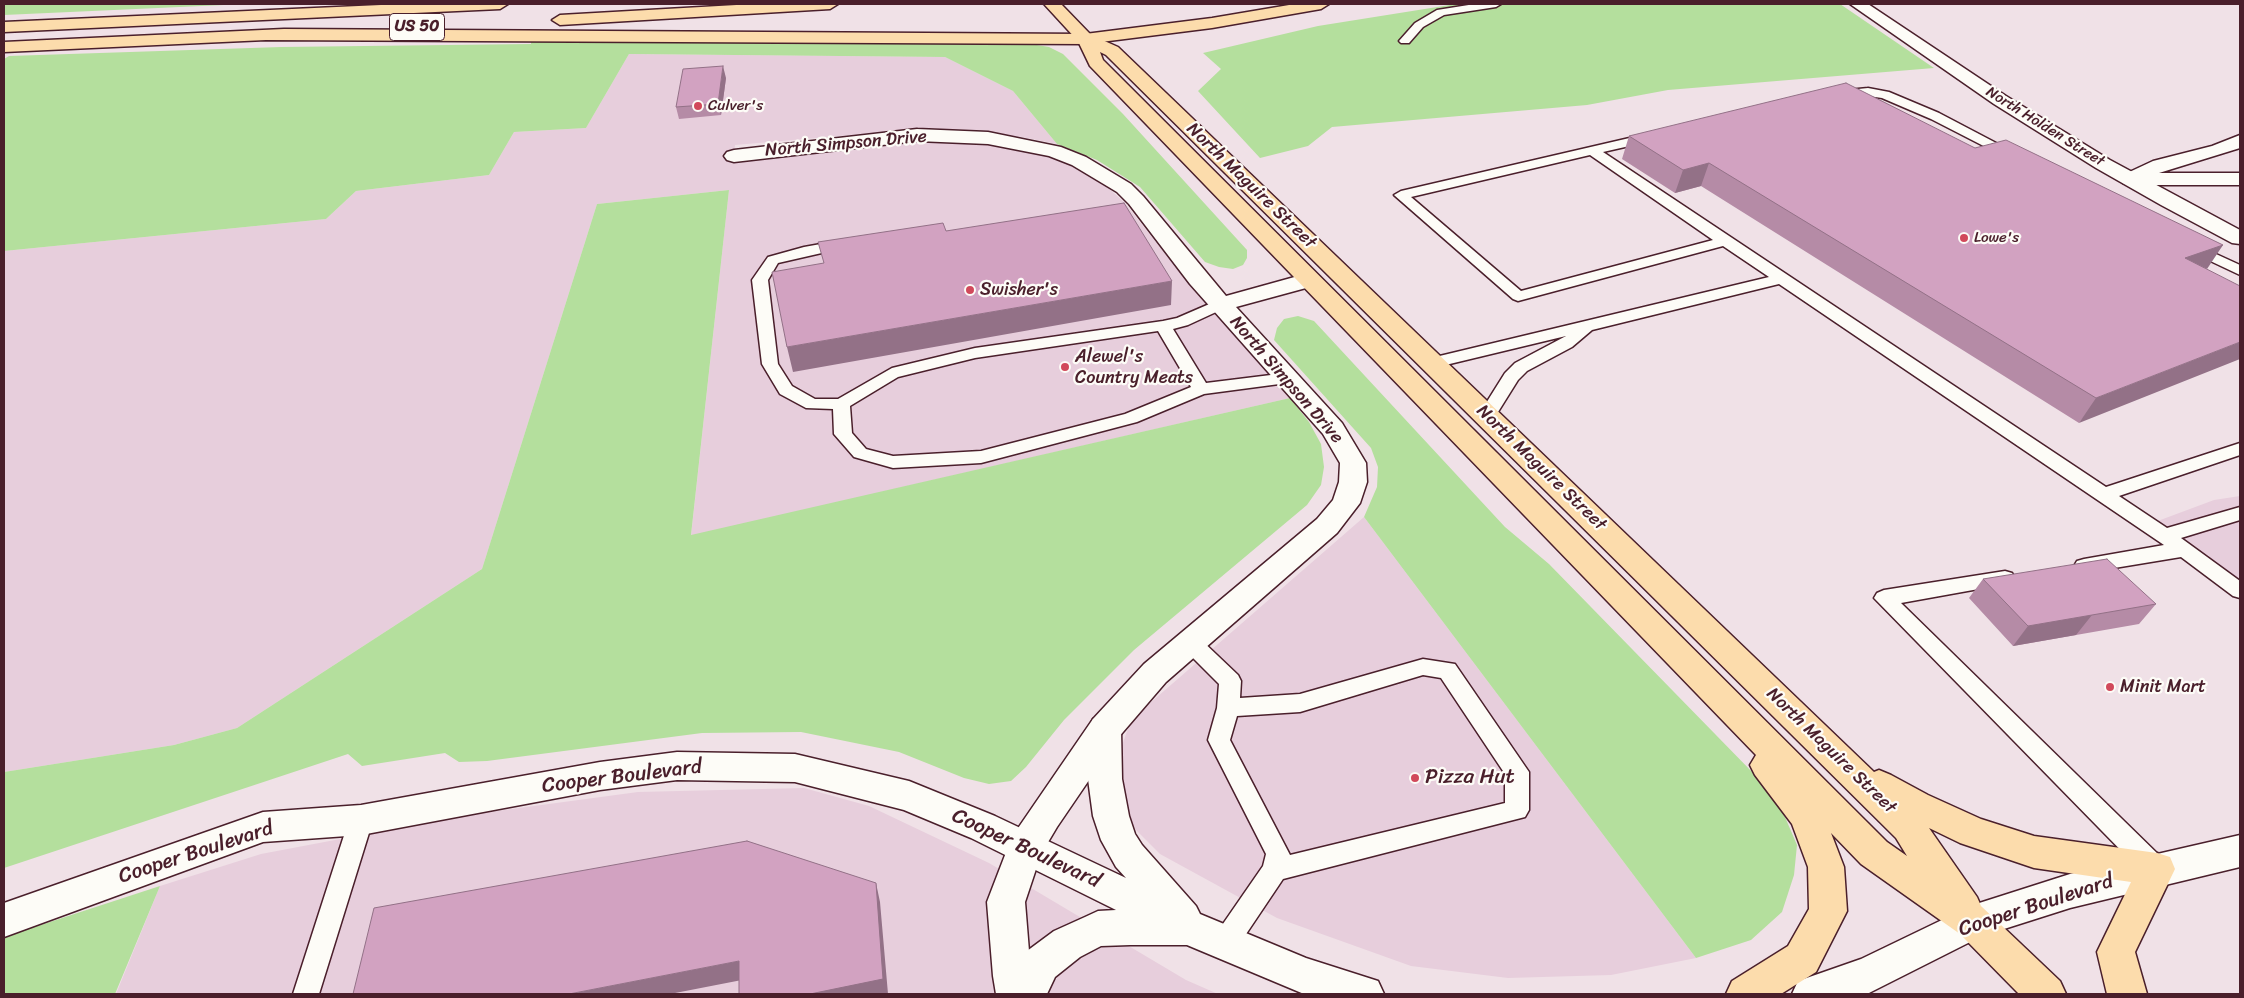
<!DOCTYPE html>
<style>
body{margin:0}
#map{position:relative;width:2244px;height:998px;overflow:hidden;background:#f0e1e7;font-family:Sriracha,sans-serif}
canvas{display:block}
.frame{position:absolute;inset:0;border:5px solid #4a1f2b;pointer-events:none}
</style>
<div id="map">
<canvas width="2244" height="998"></canvas>
<div class="frame"></div>
</div>
<script>
const c = document.querySelector('canvas').getContext('2d');
c.lineJoin = 'round';
function fill(path, color) { c.fillStyle = color; c.fill(path, 'evenodd'); }
const poly = rows => new Path2D(rows.map(r => 'M' + r).join(''));
function stroke(path, color, width, dash) { c.strokeStyle = color; c.lineWidth = width; c.lineCap = dash ? 'butt' : 'round'; c.setLineDash(dash || []); c.stroke(path); }
function write(font, color, halo, rows, align = 'center') {
  c.font = font + ' Sriracha,sans-serif'; c.lineWidth = 4.5; c.setLineDash([]); c.textBaseline = 'middle'; c.strokeStyle = halo; c.fillStyle = color; for (const [text, x, y, turn = 0] of rows) {
    c.save(); c.translate(x, y); c.rotate((+turn || 0) * Math.PI / 180); c.textAlign = isNaN(turn) ? turn : align; if (halo) c.strokeText(text, 0, 0); c.fillText(text, 0, 0); c.restore();
  }
}
fill(poly([
 [629,54,945,57,1013,91,1057,144,1022,137,932,128,735,145,734,156,915,141,956,141,1023,149,1059,160,1083,171,1106,186,1124,202,1197,294,1290,398,691,536,729,190,597,204,482,569,237,728,174,745,4,772,4,251,326,219,356,191,489,175,514,132,586,128],
 [2240,496,2240,591,2184,549,2155,522,2214,500],
 [1364,517,1696,958,1611,975,1508,978,1411,966,1277,918,1160,854,1136,830,1122,805,1120,751,1129,726,1149,704],
 [804,788,869,806,989,863,1186,980,1218,994,116,994,160,886,261,854,467,815,638,792]
]), '#e7cedc');
fill(poly([
 [4,4,246,4,4,15],
 [1456,4,1840,4,1934,68,1668,90,1587,105,1332,127,1308,146,1260,158,1198,91,1221,69,1203,53,1318,26],
 [531,40,813,42,1037,45,1049,47,1063,54,1123,114,1247,250,1247,258,1243,265,1233,269,1219,267,1205,262,1140,187,1097,160,1057,144,1013,91,945,57,629,54,586,128,514,132,489,175,356,191,326,219,4,251,4,59,9,56,281,47,531,44],
 [729,190,691,535,1290,398,1309,422,1321,444,1324,467,1321,485,1307,505,1134,650,1064,720,1026,767,1011,781,989,784,964,778,899,752,801,732,702,733,487,761,459,762,445,753,362,766,348,754,4,868,4,772,174,745,237,728,482,569,597,204],
 [1298,316,1314,321,1505,527,1549,564,1757,777,1782,810,1797,845,1794,875,1782,912,1751,940,1696,958,1364,517,1377,487,1378,467,1371,448,1274,340,1277,328,1284,319],
 [160,886,115,994,4,994,4,937]
]), '#b4df9d');
const service = poly([
 [1475,4,1501,4,1496,7,1444,15,1423,27,1409,43,1401,43,1399,41,1415,23,1437,10,1475,4],
 [1868,88,1889,92,1939,113,2019,155,2017,158,2007,158,1931,119,1882,98,1868,96,1838,99,1832,95,1838,91,1868,88],
 [1651,133,1656,134,1657,137,1656,140,1603,152,2106,487,2240,443,2240,455,2119,496,2167,528,2240,507,2240,520,2181,538,2240,581,2240,598,2233,596,2181,557,2084,573,2077,571,2074,566,2077,561,2084,559,2164,545,1779,284,1592,330,1572,347,1527,371,1518,380,1493,420,1481,420,1478,416,1505,373,1515,363,1566,336,1433,368,1427,367,1425,363,1427,359,1769,277,1723,246,1518,301,1513,299,1394,195,1401,191,1651,133],
 [1590,155,1713,240,1521,291,1411,197,1590,155],
 [843,240,850,244,848,247,778,263,768,280,778,364,792,386,815,399,838,399,892,368,975,348,1163,321,1177,318,1221,299,1229,304,1227,307,1188,325,1173,329,1206,383,1287,373,1293,374,1295,378,1293,382,1287,383,1204,394,1137,422,981,463,893,468,854,457,834,434,833,409,806,408,780,394,762,364,752,280,768,257,804,247,843,240],
 [1158,331,1191,387,1125,414,981,451,893,456,866,449,852,433,850,406,898,377,975,358,1158,331],
 [2192,243,2240,265,2240,275,2187,250,2185,247,2192,243],
 [2005,571,2012,573,2015,578,2012,583,1901,603,2164,860,2167,868,2164,876,2155,879,2146,876,1874,598,1877,593,1884,590,2005,571],
 [1190,634,1197,636,1238,675,1241,681,1240,698,1300,694,1423,659,1455,664,1529,772,1529,810,1525,817,1283,879,1234,952,1225,955,1216,952,1212,943,1216,934,1263,866,1266,854,1208,740,1217,708,1219,684,1183,648,1179,642,1183,636,1190,634],
 [1423,675,1441,678,1505,774,1505,803,1290,855,1230,740,1237,716,1300,712,1423,675],
 [361,810,369,813,373,820,319,994,293,994,349,820,353,813,361,810]
]);
const minor = poly([
 [917,129,988,132,1061,147,1086,157,1131,184,1143,196,1226,296,1309,273,1317,275,1320,280,1317,285,1236,307,1342,423,1366,463,1367,482,1360,503,1337,533,1166,682,1117,739,1057,827,1041,854,1025,902,1031,976,1036,994,996,994,993,976,987,902,1012,837,1093,719,1144,664,1317,519,1333,500,1339,482,1340,463,1323,434,1190,284,1129,204,1117,192,1072,165,1049,156,988,144,917,141,734,162,727,160,724,156,727,152,734,150,917,129],
 [2240,135,2240,148,2159,173,2240,173,2240,185,2130,185,2123,183,2120,179,2123,175,2153,161,2212,146,2240,135]
]);
const tertiary = poly([
 [1105,716,1117,719,1121,729,1122,779,1129,816,1135,834,1142,845,1196,906,1200,914,1306,958,1378,981,1384,994,1304,994,1187,945,1130,945,1101,946,1080,957,1055,977,1047,994,1007,994,1027,951,1054,931,1085,917,1098,911,1116,910,971,838,904,810,795,782,677,780,600,790,361,835,263,842,4,937,4,903,263,812,361,805,600,762,677,752,795,754,909,781,995,816,1126,878,1116,867,1101,840,1093,816,1088,779,1089,729,1093,719,1105,716],
 [2240,835,2240,867,2070,908,1982,936,1867,994,1792,994,1798,981,1861,959,1973,905,2070,874,2240,835]
]);
const secondary = poly([
 [1850,4,1868,4,2006,96,2110,160,2240,230,2240,244,2232,243,2161,205,2096,168,1994,104,1850,4]
]);
const primary = poly([
 [1044,4,1061,4,1091,35,1118,47,1874,772,1879,770,1891,775,1928,795,1981,819,2034,836,2157,853,2170,857,2175,869,2135,952,2147,994,2107,994,2097,952,2131,882,2034,868,1960,843,1929,828,1977,897,1981,906,2060,981,2066,994,2019,994,1960,934,1861,864,1831,833,1844,867,1847,911,1816,972,1781,994,1726,994,1732,981,1788,946,1809,909,1808,867,1792,824,1755,775,1750,765,1756,755,1090,66,1078,41,1044,4],
 [1100,52,1106,55,1896,838,1907,856,1887,842,1103,60,1100,52]
]);
const trunk = poly([
 [403,4,508,4,500,9,4,32,4,22,403,4],
 [754,4,838,4,830,9,560,25,552,20,560,15,754,4],
 [1295,4,1329,4,1321,9,1212,28,1085,44,266,40,4,52,4,42,284,29,1085,34,1212,18,1295,4]
]);
stroke(service, '#4a1f2b', 3);
stroke(minor, '#4a1f2b', 3);
stroke(tertiary, '#4a1f2b', 3);
stroke(secondary, '#4a1f2b', 3);
stroke(primary, '#4a1f2b', 3);
stroke(trunk, '#4a1f2b', 3);
fill(service, '#fdfcf7');
fill(minor, '#fdfcf7');
fill(tertiary, '#fdfcf7');
fill(secondary, '#fdfcf7');
fill(primary, '#fcdcac');
fill(trunk, '#fcdcac');
fill(poly([
 [726,78,721,115,679,119,676,107],
 [1629,136,1975,148,2223,245,2079,423,1701,186,1675,193,1622,159],
 [1983,579,2156,604,2139,624,2013,646,1969,598]
]), '#b58ba6');
fill(poly([
 [723,66,726,78,721,115,718,104],
 [1709,163,1701,186,1675,193,1683,170],
 [2223,245,2207,269,2185,258],
 [1172,281,1171,305,793,372,787,347],
 [2240,342,2240,359,2079,423,2096,398],
 [2092,615,2076,635,2013,646,2028,626],
 [876,883,880,902,888,994,810,994],
 [739,961,747,979,670,994,569,994]
]), '#937187');
const building = poly([
 [723,66,718,104,676,107,683,69,723,66],
 [1846,83,1975,148,2006,140,2223,245,2185,258,2240,286,2240,342,2096,398,1709,163,1683,170,1629,136,1846,83],
 [1124,203,1172,281,787,347,772,272,824,263,818,242,943,223,946,231,1124,203],
 [2107,559,2156,604,2028,626,1983,579,2107,559],
 [747,841,876,883,883,979,810,994,739,994,739,961,569,994,353,994,374,908,747,841]
]);
fill(building, '#d2a2c1');
stroke(building, '#937187', 1);
for (const [x, y, r, color] of [
 [698,106,5,"#d1495b"],
 [1964,238,5,"#d1495b"],
 [970,290,5,"#d1495b"],
 [1065,367,5,"#d1495b"],
 [2110,687,5,"#d1495b"],
 [1415,778,5,"#d1495b"]
]) { const dot = new Path2D(); dot.arc(x, y, r, 0, 2 * Math.PI); c.fillStyle = color; c.fill(dot); stroke(dot, '#fdfcf7', 2); }
write('15px', '#4a1f2b', '#fdfcf7', [
 ["Culver's",708,106],
 ["Lowe's",1974,238]
], 'left');
write('15px', '#4a1f2b', '#fdfcf7', [
 ["North Holden Street",2045,127,32]
]);
for (const [x, y, w] of [
 [417,27,55]
]) { const box = new Path2D(); box.roundRect(x - w / 2, y - 13.5, w, 27, 4); c.fillStyle = '#fdfcf7'; c.fill(box); stroke(box, '#4a1f2b', 1); }
write('bold 16px', '#4a1f2b', null, [
 ["US 50",417,27]
]);
write('18px', '#4a1f2b', '#fdfcf7', [
 ["North Simpson Drive",846,144,-5],
 ["North Maguire Street",1251,186,44],
 ["North Simpson Drive",1286,380,49],
 ["North Maguire Street",1541,468,44],
 ["North Maguire Street",1831,751,44]
]);
write('18px', '#4a1f2b', '#fdfcf7', [
 ["Swisher's",980,290],
 ["Alewel's",1075,357],
 ["Country Meats",1075,378],
 ["Minit Mart",2120,687]
], 'left');
write('21px', '#4a1f2b', '#fdfcf7', [
 ["Cooper Boulevard",622,777,-7],
 ["Cooper Boulevard",1026,849,25],
 ["Cooper Boulevard",196,853,-18],
 ["Cooper Boulevard",2036,906,-18]
]);
write('21px', '#4a1f2b', '#fdfcf7', [
 ["Pizza Hut",1425,778]
], 'left');
</script>
